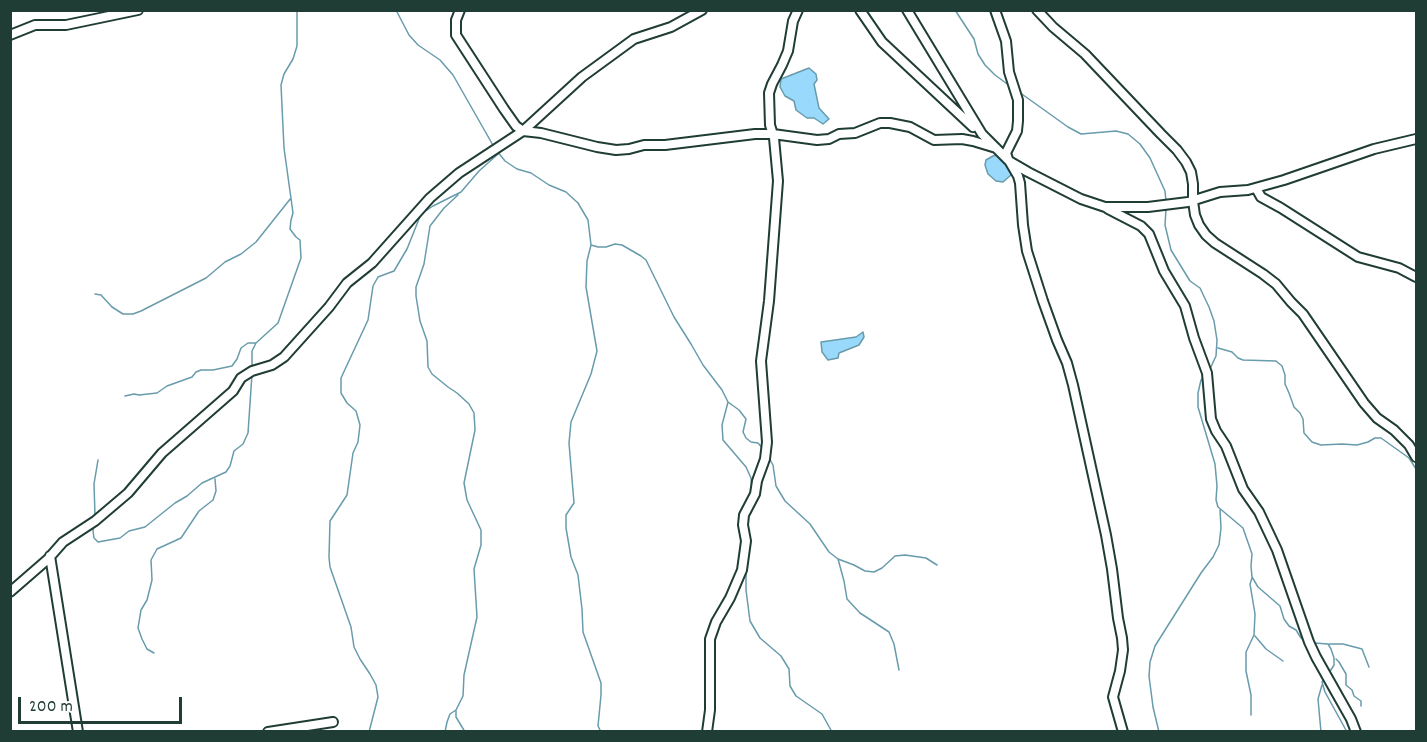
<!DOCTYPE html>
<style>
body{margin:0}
#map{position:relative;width:1427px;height:742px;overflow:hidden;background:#fff;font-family:Dekko,sans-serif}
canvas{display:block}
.frame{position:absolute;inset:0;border:12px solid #1f3d34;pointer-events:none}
.scale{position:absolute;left:18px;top:697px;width:164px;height:27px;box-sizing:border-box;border:3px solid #1f3d34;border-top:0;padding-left:8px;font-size:18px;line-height:21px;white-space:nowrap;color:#1f3d34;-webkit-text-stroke:4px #fff;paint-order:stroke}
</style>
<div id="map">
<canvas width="1427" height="742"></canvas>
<div class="frame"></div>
<div class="scale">200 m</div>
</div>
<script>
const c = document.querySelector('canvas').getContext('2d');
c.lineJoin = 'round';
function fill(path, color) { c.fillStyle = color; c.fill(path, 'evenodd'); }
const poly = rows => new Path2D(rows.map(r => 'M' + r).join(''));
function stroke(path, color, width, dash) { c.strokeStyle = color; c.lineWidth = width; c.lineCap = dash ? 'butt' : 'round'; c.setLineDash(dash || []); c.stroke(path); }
const water = poly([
 [809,68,816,74,817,80,814,84,819,108,829,119,823,124,814,118,807,118,796,110,794,101,785,96,780,87,781,79,809,68],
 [997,155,1003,157,1010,168,1011,175,1003,182,996,181,988,174,985,165,986,160,993,156,997,155],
 [863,332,864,337,859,345,839,353,838,358,828,360,822,352,821,342,856,337,863,332]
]);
fill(water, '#99d9fb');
stroke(water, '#689bab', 1.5);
stroke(poly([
 [396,10,409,35,418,45,440,60,453,75,494,147],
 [955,10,974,39,978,54,985,65,995,75,1010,86],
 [1019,92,1068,127,1081,134,1116,131,1128,134,1140,144,1150,158,1165,191,1166,201],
 [497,151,505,161,517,169,531,173,549,185,566,192,578,203,588,220,591,245,587,261,586,287,597,351,591,374,571,422,569,443,574,503,566,515,566,528,571,557,578,575,582,609,583,632,601,683,601,695,598,726,601,732],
 [1166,209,1165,225,1171,250,1190,281,1200,288,1209,307,1214,321,1217,340,1216,356,1209,371],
 [591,245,598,247,606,247,615,244,622,245,641,256,646,260,674,317,691,344,703,365,722,390,728,402,722,425,723,440,746,467,751,478,752,489],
 [95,294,101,295,112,307,123,314,133,314,141,311,206,278,225,262,241,254,256,242,291,198],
 [1218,348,1232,352,1238,358,1243,360,1276,361,1282,366,1285,375,1285,384,1289,393,1294,407,1300,413,1303,419,1304,433,1312,442,1321,445,1342,444,1357,445,1368,442,1375,438,1381,438,1409,458,1416,469],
 [252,369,252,351,256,343,278,323,301,258,300,240,296,237,290,229,291,220,293,213,284,148,281,85,284,74,293,59,297,46,297,10],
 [1204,377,1201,380,1198,393,1198,407,1215,464,1217,486,1216,500,1218,507,1243,528,1252,554,1251,566,1252,577,1258,587,1280,606,1284,619,1289,626,1296,630,1301,638,1306,642],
 [125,396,134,394,139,395,157,393,167,386,192,377,196,372,201,370,213,370,232,366,237,359,241,348,248,343,256,343],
 [728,402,739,410,746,419,743,432,746,438,751,442,758,443,763,449],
 [769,458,773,465,776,486,785,501,810,524,829,552,838,559,844,581,847,599,860,613,889,632,894,644,899,670],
 [740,515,748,498],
 [95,516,94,484,98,460],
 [94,524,93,531,94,538,98,542,120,538,129,531,145,527,175,503,187,496,202,483,226,472,230,466,234,451,243,444,248,433,252,374],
 [838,559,854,565,865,571,874,572,882,568,895,556,905,555,926,558,937,565],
 [746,565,746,590,750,621,760,638,781,656,789,669,790,686,796,696,822,714,832,732],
 [1255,636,1266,649,1283,661],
 [1314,643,1328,644,1331,649,1334,658,1334,665,1329,673],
 [1329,644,1343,644,1362,649,1369,667],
 [154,653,147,649,142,639,138,628,141,610,147,600,152,580,151,560,157,549,181,538,199,511,213,500,216,491,215,479],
 [1336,659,1339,662,1346,674,1346,685,1352,690,1354,696,1361,701,1361,706],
 [1324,679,1322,682,1325,692,1347,732],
 [456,711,456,717,465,732],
 [1251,715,1251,695,1246,671,1246,652,1254,635,1255,614,1250,584,1252,578],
 [369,732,378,697,376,685,370,674,360,659,354,647,351,627,330,567,329,557,330,521,347,495,353,453,358,442,360,425,356,411,347,403,341,393,341,378,368,320,373,286,378,277,394,271,407,249,421,214,433,206,461,192,479,171,498,154],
 [445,732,447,722,450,714,456,710,463,696,464,675,477,617,474,569,481,545,481,530,467,500,464,483,475,430,474,413,469,404,457,393,448,387,432,374,428,367,427,341,420,321,416,296,416,287,424,264,430,226,444,208,458,195],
 [1159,732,1153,707,1149,676,1150,662,1155,646,1201,573,1213,557,1219,545,1221,528,1220,510],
 [1321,732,1318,699,1322,685]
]), '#689bab', 1.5);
const minor = poly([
 [460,10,456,20,456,35,504,109,516,126,523,131,541,133,597,147,616,150,629,149,644,145,665,145,755,134,773,134,817,140,829,139,839,134,855,133,880,123,890,123,910,127,934,140,962,139,973,141,996,148],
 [860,10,882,42,973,127],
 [907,10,982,134,1009,161,1028,172,1081,199,1105,207,1148,207,1188,202,1220,192,1248,190,1284,180,1374,149,1416,139],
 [995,10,1006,41,1009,72,1018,100,1018,121,1017,131,1006,153,1008,159,1018,176,1020,183,1023,225,1027,251,1043,301,1057,340,1067,363,1073,385,1106,535,1112,569,1118,618,1122,638,1123,650,1120,671,1113,697,1123,732],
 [1037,10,1053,27,1085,54,1161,134,1177,150,1186,162,1191,172,1193,184,1193,201,1195,215,1199,225,1206,235,1215,243,1263,274,1276,284,1291,302,1303,314,1364,403,1377,418,1394,430,1409,445,1416,457],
 [10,35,35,25,66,25,138,10],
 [1256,188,1261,197,1281,208,1358,257,1399,268,1416,277],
 [1108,209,1141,226,1149,234,1164,271,1185,306,1194,338,1207,373,1211,419,1216,431,1226,446,1243,489,1259,512,1277,550,1309,642,1316,657,1351,719,1356,732],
 [50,556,78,732],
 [10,592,48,559,63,542,95,521,128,493,162,453,233,391,241,378,252,371,272,365,284,357,329,307,347,283,372,263,430,198,459,173,523,131,582,77,634,39,671,27,702,10],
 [268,732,333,722],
 [707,732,710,710,710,639,716,622,730,598,742,570,746,541,743,525,744,515,755,494,757,481,765,459,767,442,761,361,769,301,778,181,774,138,770,125,769,93,772,84,782,65,788,51,793,21,798,10]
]);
stroke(minor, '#1f3d34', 12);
stroke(minor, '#fff', 8);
</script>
